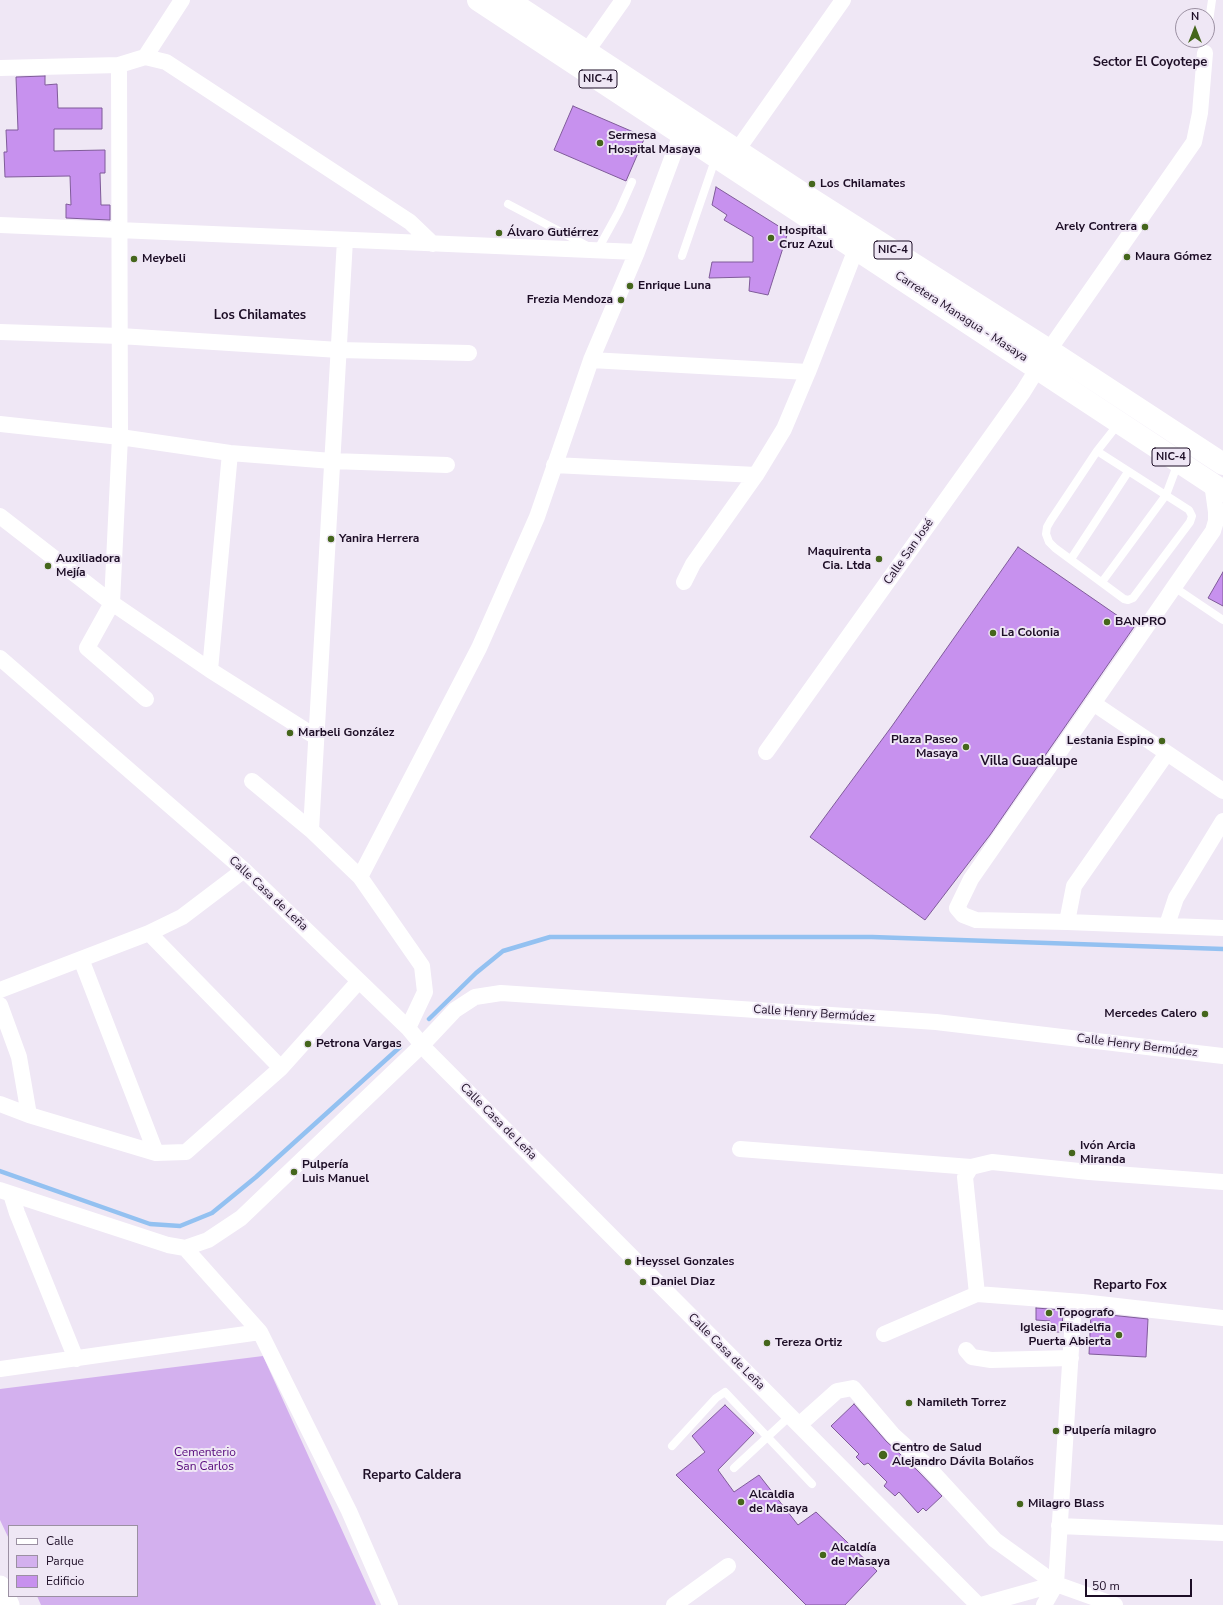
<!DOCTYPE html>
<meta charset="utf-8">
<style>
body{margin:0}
#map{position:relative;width:1223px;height:1605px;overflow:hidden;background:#efe7f5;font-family:"Nunito Sans",sans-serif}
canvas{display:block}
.legend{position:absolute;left:8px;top:1525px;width:130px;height:72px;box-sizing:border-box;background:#efe7f5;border:1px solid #9b90a2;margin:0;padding:5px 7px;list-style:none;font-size:12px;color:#1d0e26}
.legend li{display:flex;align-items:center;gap:8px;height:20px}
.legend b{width:20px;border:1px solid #9b90a2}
.north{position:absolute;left:1175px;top:8px;width:40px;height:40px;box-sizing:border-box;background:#efe7f5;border:1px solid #9b90a2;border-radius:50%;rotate:0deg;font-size:11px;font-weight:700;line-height:16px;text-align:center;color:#1d0e26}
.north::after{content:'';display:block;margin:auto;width:14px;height:18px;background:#45661c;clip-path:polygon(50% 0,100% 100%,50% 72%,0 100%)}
.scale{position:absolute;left:1085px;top:1579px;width:107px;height:18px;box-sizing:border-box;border:2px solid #1d0e26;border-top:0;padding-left:5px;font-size:12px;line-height:14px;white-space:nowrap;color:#1d0e26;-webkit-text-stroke:3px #efe7f5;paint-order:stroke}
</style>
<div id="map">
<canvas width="1223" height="1605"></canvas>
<ul class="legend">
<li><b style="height:5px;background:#fff"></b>Calle</li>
<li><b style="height:11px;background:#d3b0ee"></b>Parque</li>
<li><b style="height:11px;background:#c791ee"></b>Edificio</li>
</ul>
<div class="north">N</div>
<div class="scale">50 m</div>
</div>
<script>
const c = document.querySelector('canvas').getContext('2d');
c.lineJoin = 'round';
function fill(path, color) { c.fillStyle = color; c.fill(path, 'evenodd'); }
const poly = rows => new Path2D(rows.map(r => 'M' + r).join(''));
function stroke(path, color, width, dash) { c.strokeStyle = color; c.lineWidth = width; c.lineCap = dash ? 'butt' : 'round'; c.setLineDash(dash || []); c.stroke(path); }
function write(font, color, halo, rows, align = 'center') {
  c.font = font + ' "Nunito Sans",sans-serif'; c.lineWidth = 4; c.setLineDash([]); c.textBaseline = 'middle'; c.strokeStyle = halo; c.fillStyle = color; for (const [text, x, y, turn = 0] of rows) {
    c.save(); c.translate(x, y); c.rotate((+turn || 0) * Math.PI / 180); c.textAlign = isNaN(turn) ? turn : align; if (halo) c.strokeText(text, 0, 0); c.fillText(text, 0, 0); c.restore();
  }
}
fill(poly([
 [263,1356,376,1605,41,1605,37,1596,137,1596,137,1526,9,1526,9,1539,0,1520,0,1389]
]), '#d3b0ee');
stroke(poly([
 [429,1019,476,973,503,951,550,937,872,937,1223,949],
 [0,1171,150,1224,180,1226,212,1213,256,1177,400,1047]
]), '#93c1f1', 4.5);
const building = poly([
 [45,76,45,85,57,84,58,108,102,108,102,129,54,129,54,151,105,150,105,173,100,173,101,205,110,205,110,220,66,218,66,204,71,205,70,176,5,177,4,152,7,152,6,130,18,130,16,77,45,76],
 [573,106,645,137,626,181,554,150,573,106],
 [716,187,788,232,768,295,749,291,750,277,709,278,712,262,753,262,753,237,724,220,727,215,712,205,716,187],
 [1018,547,1134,627,990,835,925,920,810,837,892,726,1018,547],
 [1223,572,1223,606,1208,598,1223,572],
 [1036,1308,1063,1310,1062,1332,1050,1332,1050,1321,1036,1320,1036,1308],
 [1091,1313,1148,1319,1146,1357,1089,1354,1091,1313],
 [854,1404,886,1441,918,1471,942,1496,926,1511,923,1508,918,1513,899,1492,895,1496,884,1486,887,1482,868,1463,864,1465,856,1457,859,1454,831,1426,854,1404],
 [725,1405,754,1433,718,1470,734,1492,759,1475,798,1525,816,1512,877,1571,845,1605,806,1605,676,1475,705,1452,692,1436,725,1405]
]);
fill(building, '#c791ee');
stroke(building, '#7f5b99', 1);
stroke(poly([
 [1207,35,1212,0],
 [508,204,597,251,619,211,632,182],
 [682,256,716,157],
 [1097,451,1189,510,1192,516,1190,522,1133,598,1128,600,1124,599,1055,548,1049,542,1046,534,1047,527,1051,520,1097,451,1119,423],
 [1071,559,1128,472],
 [1102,582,1166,495,1178,463],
 [1174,587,1223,620],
 [672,1446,716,1398,725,1392,812,1484],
 [734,1468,790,1416]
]), '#fff', 8);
stroke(poly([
 [587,51,623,0],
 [145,57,182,0],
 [119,65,120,437,112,603,87,648,146,699],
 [0,68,119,65,145,57,166,62,410,222,433,244],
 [731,159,843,0],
 [0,225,637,252],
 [0,332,120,336,339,350,469,353],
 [591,360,808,372],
 [0,424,120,437,230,453,332,461,447,465],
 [554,465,756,475],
 [1212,483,1216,512,1216,521,1213,531,971,879,957,908,963,915,976,920,1067,922,1223,928],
 [0,516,112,603,210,670,316,737],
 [684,582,693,564,756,475,784,429,808,372,856,249],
 [0,658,244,870,408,1028,428,1052,978,1605],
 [210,670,230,453],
 [1093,703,1223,791],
 [766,752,1023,392,1049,350,1194,142,1200,113,1205,53],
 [252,781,311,830,360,877,422,966,425,992,408,1028],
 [311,830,345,240],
 [360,877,479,648,537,517,591,360,637,252,681,134],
 [1067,922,1074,886,1167,753],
 [1167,925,1176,898,1223,821],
 [149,933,281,1068],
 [81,959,156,1153],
 [0,990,149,933,182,917,244,870],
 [0,1005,19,1057,29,1115],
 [0,1104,29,1115,156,1153,186,1152,281,1068,359,981],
 [740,1149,971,1167],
 [0,1190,168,1245,185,1248,208,1240,241,1218,423,1044,455,1010,475,997,501,993,936,1022,1223,1056],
 [11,1194,17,1213,76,1359],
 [977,1294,965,1177,971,1167,992,1162,1089,1172,1223,1182],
 [260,1332,349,1511,390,1605],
 [884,1334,977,1294,1082,1302,1223,1318],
 [966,1350,972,1357,991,1360,1071,1358],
 [0,1369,260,1332,185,1248],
 [799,1425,837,1391,853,1388,893,1435,925,1464,995,1540,1056,1584,1115,1605],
 [1059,1526,1223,1533],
 [674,1605,728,1566],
 [981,1605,1056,1584],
 [1044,1605,1056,1584,1074,1302]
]), '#fff', 16);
stroke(poly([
 [0,1586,9,1605]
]), '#fff', 21);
stroke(poly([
 [478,0,1223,491],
 [508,0,808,197,1049,350,1223,464]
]), '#fff', 22);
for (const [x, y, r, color] of [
 [600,143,4,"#45661c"],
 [812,184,4,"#45661c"],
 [1145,227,4,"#45661c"],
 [499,233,4,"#45661c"],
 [771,238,4,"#45661c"],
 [1127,257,4,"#45661c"],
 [134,259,4,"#45661c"],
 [630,286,4,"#45661c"],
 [621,300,4,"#45661c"],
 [331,539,4,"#45661c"],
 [879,559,4,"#45661c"],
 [48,566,4,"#45661c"],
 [1107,622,4,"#45661c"],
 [993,633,4,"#45661c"],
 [290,733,4,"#45661c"],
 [1162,741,4,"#45661c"],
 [966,747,4,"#45661c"],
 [1205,1014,4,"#45661c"],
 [308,1044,4,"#45661c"],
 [1072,1153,4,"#45661c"],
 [294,1172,4,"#45661c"],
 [628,1262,4,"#45661c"],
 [643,1282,4,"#45661c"],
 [1049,1313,4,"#45661c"],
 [1119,1335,4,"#45661c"],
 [767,1343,4,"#45661c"],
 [909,1403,4,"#45661c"],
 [1056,1431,4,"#45661c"],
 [883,1455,5,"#45661c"],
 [741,1502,4,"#45661c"],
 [1020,1504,4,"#45661c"],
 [823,1555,4,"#45661c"]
]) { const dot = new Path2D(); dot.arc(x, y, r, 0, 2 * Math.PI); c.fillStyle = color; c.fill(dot); stroke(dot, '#efe7f5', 1.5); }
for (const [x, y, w] of [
 [598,79,38],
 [893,250,38],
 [1171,457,38]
]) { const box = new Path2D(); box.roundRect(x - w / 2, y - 9, w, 18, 3); c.fillStyle = '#efe7f5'; c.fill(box); stroke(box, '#1d0e26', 1); }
write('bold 11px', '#1d0e26', null, [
 ["NIC-4",598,79],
 ["NIC-4",893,250],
 ["NIC-4",1171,457]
]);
write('bold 12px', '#1d0e26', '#efe7f5', [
 ["Sermesa",608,136],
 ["Hospital Masaya",608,150],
 ["Los Chilamates",820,184],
 ["Arely Contrera",1137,227,"right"],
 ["Hospital",779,231],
 ["Cruz Azul",779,245],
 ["Álvaro Gutiérrez",507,233],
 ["Maura Gómez",1135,257],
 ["Meybeli",142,259],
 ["Enrique Luna",638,286],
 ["Frezia Mendoza",613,300,"right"],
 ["Yanira Herrera",339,539],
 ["Maquirenta",871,552,"right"],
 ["Cia. Ltda",871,566,"right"],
 ["Auxiliadora",56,559],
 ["Mejía",56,573],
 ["BANPRO",1115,622],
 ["La Colonia",1001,633],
 ["Marbeli González",298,733],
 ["Plaza Paseo",958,740,"right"],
 ["Masaya",958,754,"right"],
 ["Lestania Espino",1154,741,"right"],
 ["Mercedes Calero",1197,1014,"right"],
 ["Petrona Vargas",316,1044],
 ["Ivón Arcia",1080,1146],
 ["Miranda",1080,1160],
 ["Pulpería",302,1165],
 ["Luis Manuel",302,1179],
 ["Heyssel Gonzales",636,1262],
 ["Daniel Diaz",651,1282],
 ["Topografo",1057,1313],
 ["Iglesia Filadelfia",1111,1328,"right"],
 ["Puerta Abierta",1111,1342,"right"],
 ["Tereza Ortiz",775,1343],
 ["Namileth Torrez",917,1403],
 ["Pulpería milagro",1064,1431],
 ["Centro de Salud",892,1448],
 ["Alejandro Dávila Bolaños",892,1462],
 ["Alcaldia",749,1495],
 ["de Masaya",749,1509],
 ["Milagro Blass",1028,1504],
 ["Alcaldía",831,1548],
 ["de Masaya",831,1562]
], 'left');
write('12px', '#1d0e26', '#efe7f5', [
 ["Carretera Managua - Masaya",961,317,33],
 ["Calle San José",909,552,-55],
 ["Calle Casa de Leña",268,894,43],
 ["Calle Henry Bermúdez",814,1014,4],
 ["Calle Henry Bermúdez",1137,1046,7],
 ["Calle Casa de Leña",498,1122,45],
 ["Calle Casa de Leña",726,1352,45]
]);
write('12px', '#55077a', '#efe7f5', [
 ["Cementerio",205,1453],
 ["San Carlos",205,1467]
]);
write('bold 13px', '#1d0e26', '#efe7f5', [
 ["Sector El Coyotepe",1150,63],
 ["Los Chilamates",260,316],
 ["Villa Guadalupe",1029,762],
 ["Reparto Fox",1130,1286],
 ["Reparto Caldera",412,1476]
]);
</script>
